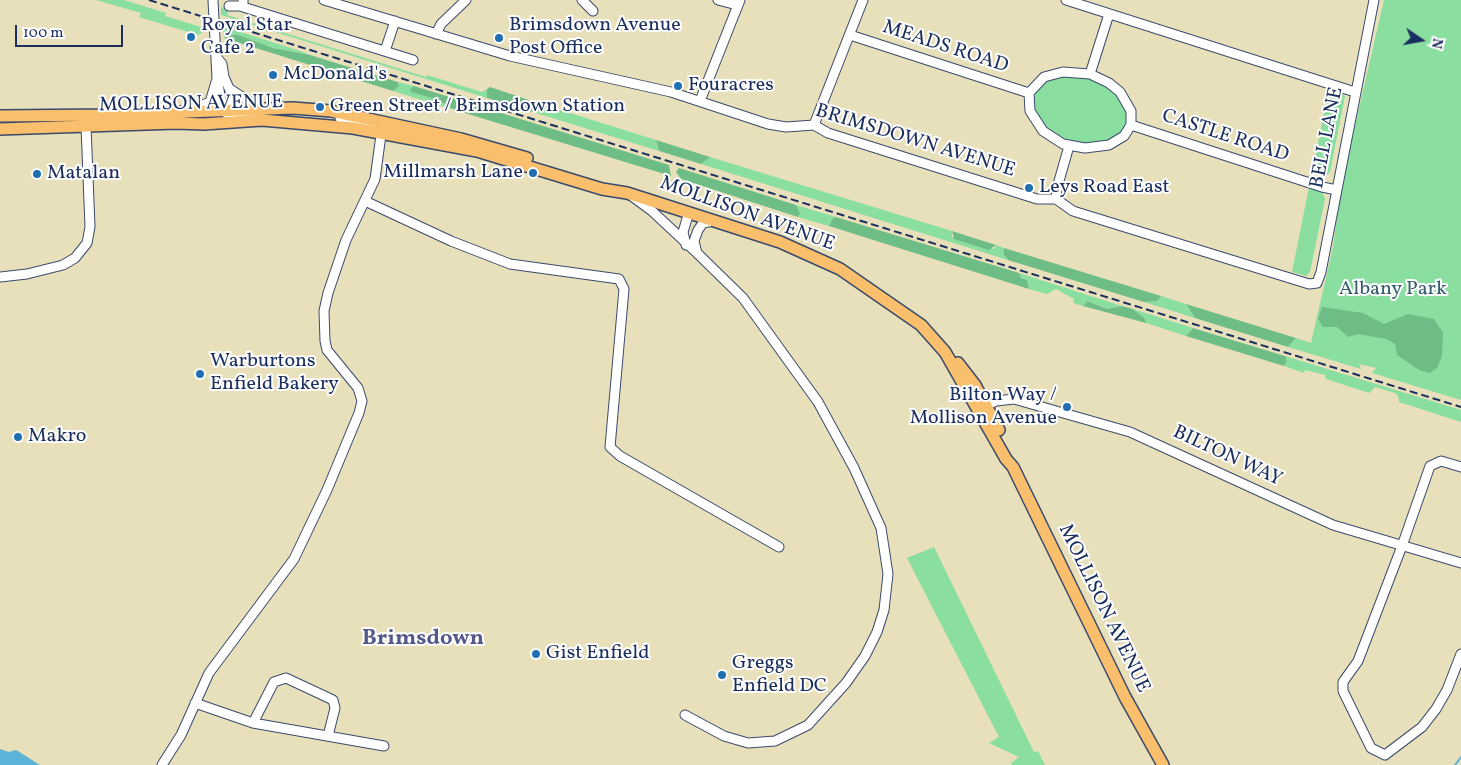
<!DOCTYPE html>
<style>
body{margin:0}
#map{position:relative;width:1461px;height:765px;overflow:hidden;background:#e7e0ba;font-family:Vollkorn,serif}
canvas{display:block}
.north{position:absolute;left:1396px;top:15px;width:50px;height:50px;-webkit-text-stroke:4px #fff;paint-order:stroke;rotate:102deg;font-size:14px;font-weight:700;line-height:20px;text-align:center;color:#1b2f5e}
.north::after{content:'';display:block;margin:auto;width:18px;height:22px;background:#1b2f5e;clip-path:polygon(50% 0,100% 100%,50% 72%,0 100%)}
.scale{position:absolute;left:15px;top:25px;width:108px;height:22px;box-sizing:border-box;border:2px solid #1b2f5e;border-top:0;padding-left:6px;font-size:15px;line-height:18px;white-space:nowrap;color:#1b2f5e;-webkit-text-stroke:4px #fff;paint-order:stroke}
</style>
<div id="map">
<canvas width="1461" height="765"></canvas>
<div class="north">N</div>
<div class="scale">100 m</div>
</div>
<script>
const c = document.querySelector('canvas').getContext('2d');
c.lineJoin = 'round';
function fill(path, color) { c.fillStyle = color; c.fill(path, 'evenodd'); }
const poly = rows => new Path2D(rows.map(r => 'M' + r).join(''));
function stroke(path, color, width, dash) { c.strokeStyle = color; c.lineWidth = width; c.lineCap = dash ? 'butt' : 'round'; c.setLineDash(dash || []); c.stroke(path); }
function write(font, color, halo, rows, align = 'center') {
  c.font = font + ' Vollkorn,serif'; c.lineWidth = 4; c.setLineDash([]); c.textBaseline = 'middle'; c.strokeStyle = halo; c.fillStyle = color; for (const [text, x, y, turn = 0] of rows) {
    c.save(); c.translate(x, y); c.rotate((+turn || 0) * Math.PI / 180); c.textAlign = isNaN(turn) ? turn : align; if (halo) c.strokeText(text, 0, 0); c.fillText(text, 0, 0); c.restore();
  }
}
fill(poly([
 [96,0,124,0,166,13,165,16,201,27,202,33,198,35,139,17,141,13],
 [1384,0,1461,0,1461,400,1372,373,1376,368,1359,364,1361,369,1288,347,1296,338,1311,343,1333,247,1341,186],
 [221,7,229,9,227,15,426,77,427,75,482,92,487,89,487,98,221,15],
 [222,26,300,51,310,55,273,48,236,34,224,38],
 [1067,74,1089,76,1116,91,1128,110,1128,124,1121,135,1106,143,1089,145,1070,142,1048,129,1039,119,1034,107,1033,94,1040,85,1052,77],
 [398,82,414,86,411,88,411,92,438,100,455,110,393,91,399,86],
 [1329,88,1342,92,1345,96,1330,172,1325,177,1312,173],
 [541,104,656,140,659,151,533,112],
 [710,157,952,231,952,237,994,249,996,245,1004,248,1004,255,1008,260,701,164],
 [1309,187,1322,191,1325,199,1310,272,1306,276,1292,272],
 [796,205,836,217,833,218,829,226,798,217,800,213],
 [1019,273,1122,306,1107,309,1087,301,1083,306,1073,303,1074,299,1056,289,1047,294,1029,289,1027,280,1021,278],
 [1161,296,1186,304,1195,318,1144,302,1157,301],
 [1133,309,1193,328,1186,336,1146,323,1145,319],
 [1285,356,1461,410,1461,422,1399,402,1398,396,1395,393,1375,387,1369,393,1326,379,1325,375,1305,370,1304,373,1284,366,1287,361],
 [934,547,1034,752,1038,751,1045,765,1012,765,1011,763,1019,757,989,743,999,737,907,558]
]), '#89dea0');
fill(poly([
 [236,34,273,48,310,55,398,82,399,86,393,91,224,38],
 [414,86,669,165,671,176,455,110,438,100,411,92,411,88],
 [490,87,541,104,533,112,487,98,487,89],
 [656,140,710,157,701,164,659,151],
 [679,168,796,205,800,213,798,217,681,179,676,172],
 [836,217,1019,273,1021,278,1027,280,1029,289,829,226,833,218],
 [952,231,996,245,989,250,954,239],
 [1004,248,1161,296,1157,301,1144,302,1008,260,1004,255],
 [1087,301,1107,309,1122,306,1133,309,1145,319,1146,323,1083,306],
 [1186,304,1296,338,1288,347,1195,318],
 [1322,307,1363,313,1384,324,1408,314,1434,319,1443,333,1442,356,1437,368,1430,373,1419,370,1397,355,1395,344,1386,339,1358,334,1348,337,1337,327,1323,327,1318,319],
 [1193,328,1285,356,1287,361,1284,366,1186,336]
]), '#6ebd86');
fill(poly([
 [0,749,9,752,16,750,40,765,0,765]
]), '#5bb4d8');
stroke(poly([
 [1455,765,1461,757]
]), '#5bb4d8', 2);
const minor = poly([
 [213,0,217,79,223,111,230,115,252,116,259,119],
 [243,0,243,7,413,60],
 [324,0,510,56,671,92,768,124,786,127,814,125,828,133,1037,199,1056,199,1073,211,1309,284,1317,283,1321,272,1374,0],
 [582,0,593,11],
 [718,0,737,5],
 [1066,0,1355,92],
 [229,6,242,6],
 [436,34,441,24,466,0],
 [850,35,1029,93],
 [385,51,395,21],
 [217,58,222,64,224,77,232,95,232,110,229,116],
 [1063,72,1090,74,1109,83,1120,92,1131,111,1131,125,1124,136,1109,145,1085,148,1063,144,1043,131,1030,111,1029,93,1044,77,1063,72],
 [1090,74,1109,14],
 [230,89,250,102,262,107],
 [700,101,740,0],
 [193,109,210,102,216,82],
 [340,118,371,127],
 [814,125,863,0],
 [1131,125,1322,187,1337,190],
 [633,197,652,211,697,253,694,241,698,230,703,223,713,221],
 [1056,199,1057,188,1069,146],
 [365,201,451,241,510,264,619,279,624,289,610,447,620,456,779,547],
 [686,245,683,232,689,212],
 [0,277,27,274,63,265,75,258,87,243,90,227,86,126],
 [981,408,996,401,1014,399,1130,432,1333,525,1461,563],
 [1461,467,1441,461,1430,466,1402,546,1358,661,1343,682,1343,691,1371,748,1385,755,1422,727,1436,709,1447,690,1461,654],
 [195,703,253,723,384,746],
 [685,715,724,736,748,743,775,741,808,725,846,683,865,656,877,632,884,610,888,574,881,528,854,468,818,402,743,298,697,253],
 [253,723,274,682,286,678,333,700,335,708,328,736],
 [162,765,181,735,209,673,294,559,327,490,359,413,362,401,358,388,327,350,325,341,324,311,328,293,346,240,375,179,381,135,384,128]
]);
const major = poly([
 [0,116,107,115,293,108,331,111,461,139,527,158],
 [0,129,176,123,204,124,262,120,353,128,477,151,602,189,627,193,780,242,840,269,921,325,945,352,1006,459,1013,467,1125,697,1163,765],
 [958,363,975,385,999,430]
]);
stroke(minor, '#3a4a6c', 11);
stroke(major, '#3a4a6c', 14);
stroke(minor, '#fff', 9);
stroke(major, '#f9bf6c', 11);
stroke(poly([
 [149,0,1461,407]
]), '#1b2f5e', 2, [8, 4]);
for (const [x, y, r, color] of [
 [191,37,5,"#1f6fb2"],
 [499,38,5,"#1f6fb2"],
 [273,75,5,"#1f6fb2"],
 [678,86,5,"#1f6fb2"],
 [320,107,5,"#1f6fb2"],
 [533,173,5,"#1f6fb2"],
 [37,174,5,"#1f6fb2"],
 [1029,188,5,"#1f6fb2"],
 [200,374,5,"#1f6fb2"],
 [1067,407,5,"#1f6fb2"],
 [18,437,5,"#1f6fb2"],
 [536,654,5,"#1f6fb2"],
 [722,675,5,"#1f6fb2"]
]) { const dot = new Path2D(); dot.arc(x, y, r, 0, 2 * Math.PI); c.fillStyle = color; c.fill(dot); stroke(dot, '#fff', 2); }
write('20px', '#1b2f5e', '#fff', [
 ["Royal Star",201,26],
 ["Cafe 2",201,49],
 ["Brimsdown Avenue",509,26],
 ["Post Office",509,49],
 ["McDonald's",283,75],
 ["Fouracres",688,86],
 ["Green Street / Brimsdown Station",330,107],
 ["Millmarsh Lane",523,173,"right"],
 ["Matalan",47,174],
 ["Leys Road East",1039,188],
 ["Warburtons",210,362],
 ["Enfield Bakery",210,385],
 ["Bilton Way /",1057,396,"right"],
 ["Mollison Avenue",1057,419,"right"],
 ["Makro",28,437],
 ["Gist Enfield",546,654],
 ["Greggs",732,664],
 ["Enfield DC",732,687]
], 'left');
write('20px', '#1b2f5e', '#fff', [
 ["MEADS ROAD",945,48,18],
 ["MOLLISON AVENUE",191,105,-1],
 ["CASTLE ROAD",1225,137,18],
 ["BELL LANE",1328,138,-79],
 ["BRIMSDOWN AVENUE",915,142,17],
 ["MOLLISON AVENUE",747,215,20],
 ["BILTON WAY",1227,457,25],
 ["MOLLISON AVENUE",1103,609,64]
]);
write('20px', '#365b6e', '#fff', [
 ["Albany Park",1393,290]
]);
write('bold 22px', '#555989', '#fff', [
 ["Brimsdown",423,640]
]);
</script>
